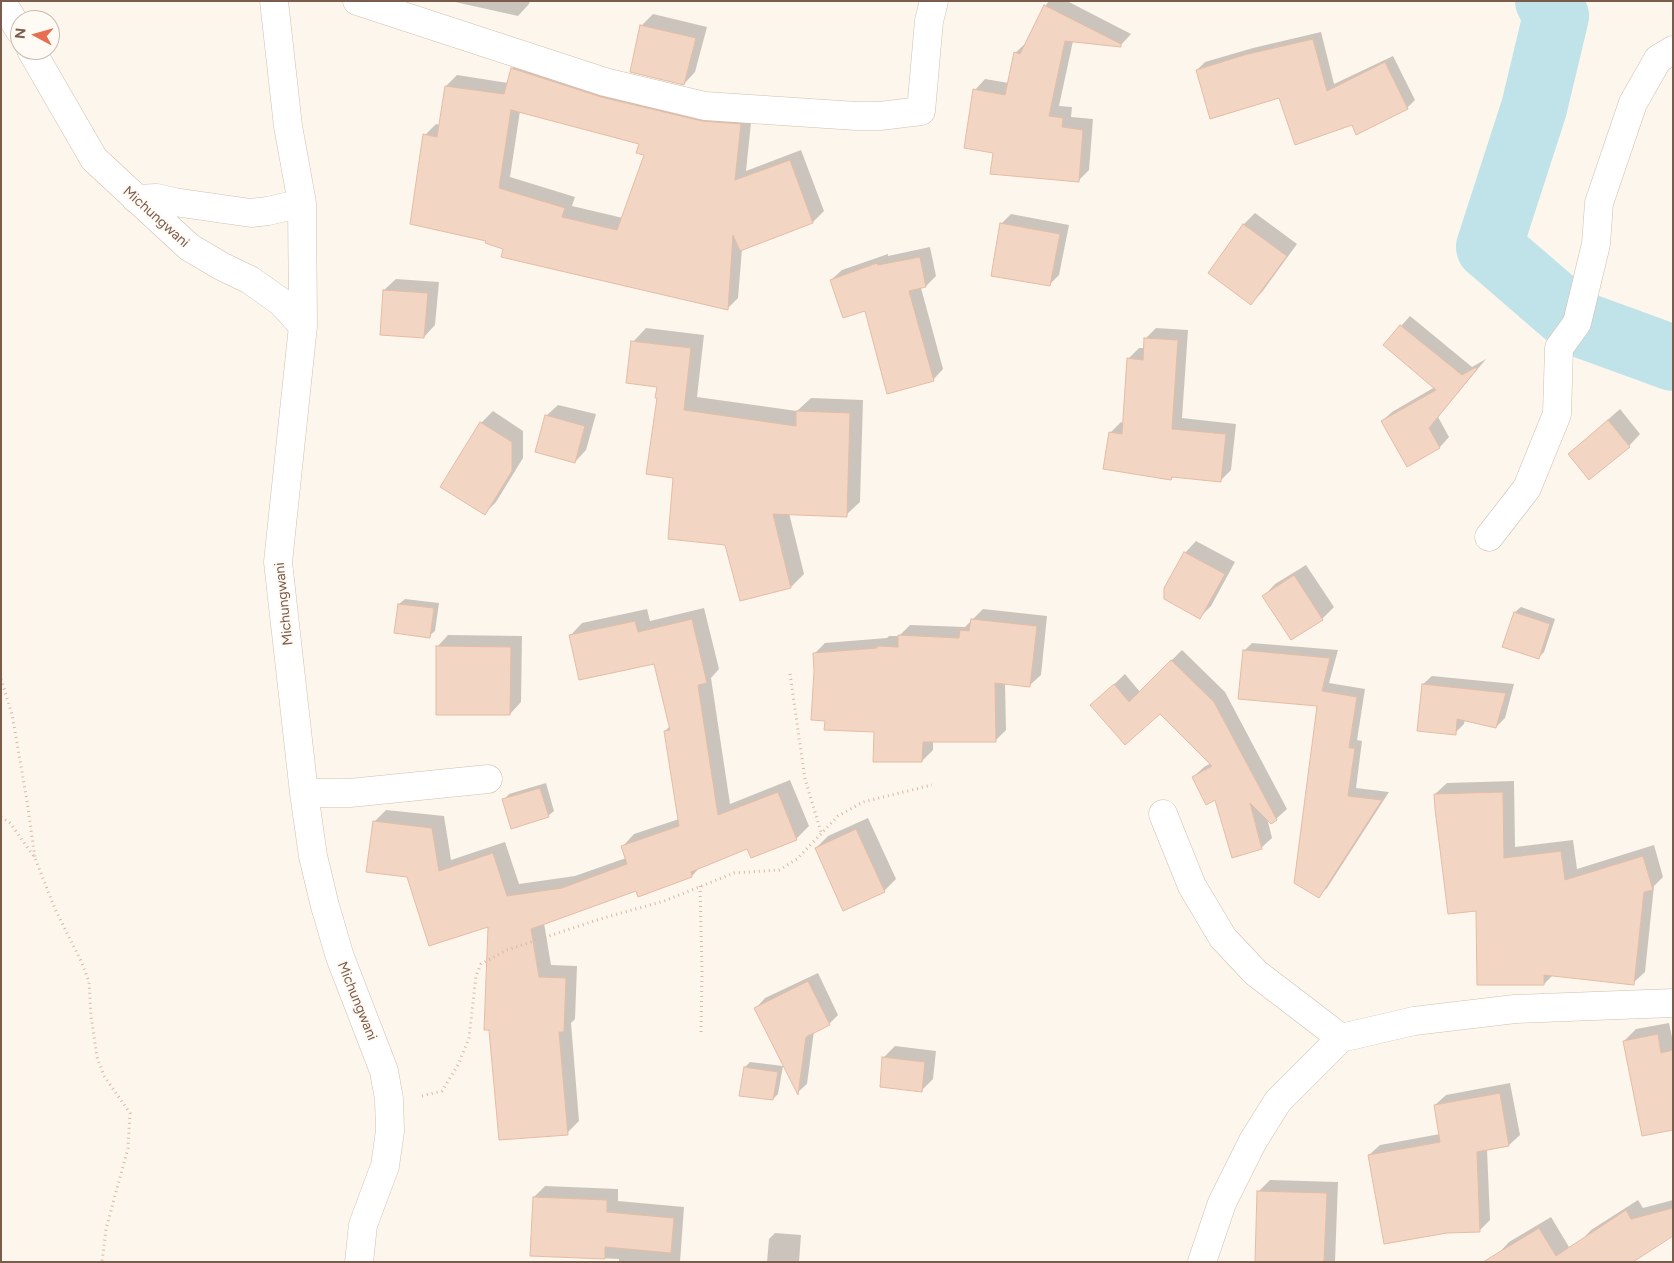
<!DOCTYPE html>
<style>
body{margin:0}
#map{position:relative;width:1674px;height:1263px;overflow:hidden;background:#fdf6ec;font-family:Figtree,sans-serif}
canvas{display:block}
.frame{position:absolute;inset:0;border:2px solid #7a5c4d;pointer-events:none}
.north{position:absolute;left:10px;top:10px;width:50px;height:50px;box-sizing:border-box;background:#fffaf3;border:1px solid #cabbb1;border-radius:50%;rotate:276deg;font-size:14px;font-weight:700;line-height:20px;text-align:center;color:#7a5c4d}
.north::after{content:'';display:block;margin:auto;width:18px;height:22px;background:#e76f51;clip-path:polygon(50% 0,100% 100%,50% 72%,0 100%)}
</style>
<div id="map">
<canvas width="1674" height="1263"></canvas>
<div class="frame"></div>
<div class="north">N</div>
</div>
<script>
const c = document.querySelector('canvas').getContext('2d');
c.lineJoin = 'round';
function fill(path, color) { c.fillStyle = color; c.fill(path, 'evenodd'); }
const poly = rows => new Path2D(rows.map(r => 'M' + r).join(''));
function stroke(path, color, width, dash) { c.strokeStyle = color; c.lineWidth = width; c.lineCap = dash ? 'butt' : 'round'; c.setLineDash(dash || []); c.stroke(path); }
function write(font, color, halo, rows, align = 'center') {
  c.font = font + ' Figtree,sans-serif'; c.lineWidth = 4; c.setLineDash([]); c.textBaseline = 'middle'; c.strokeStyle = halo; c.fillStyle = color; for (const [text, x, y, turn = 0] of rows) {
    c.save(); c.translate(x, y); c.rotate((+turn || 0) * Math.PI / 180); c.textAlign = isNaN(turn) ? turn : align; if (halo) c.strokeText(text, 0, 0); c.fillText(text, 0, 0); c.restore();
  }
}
fill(poly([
 [530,1,529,4,518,16,455,2],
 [1049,1,1067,1,1131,34,1120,46,1073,41,1059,106,1072,107,1071,117,1093,119,1089,170,1078,181,994,152,975,90,985,79,1009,83,1015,53,1026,43,1045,6],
 [653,14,707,27,695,72,684,84,641,26],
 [1321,32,1334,84,1393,56,1415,100,1407,108,1352,124,1280,96,1197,70,1205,62,1253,48],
 [523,57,752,113,746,171,801,150,824,211,813,222,742,249,738,298,727,309,504,248,487,240,425,135,436,124,440,125,446,86,457,75,508,83,512,68],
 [520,111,640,144,646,155,623,218,572,206,575,197,510,177],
 [1255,213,1297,244,1262,292,1251,303,1209,272,1244,224],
 [1011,214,1069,225,1059,275,1049,285,1001,224],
 [930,247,936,276,926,286,921,288,943,369,933,380,866,309,831,280,842,270,888,254,888,256],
 [396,279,439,282,435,325,424,337,384,290],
 [1410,316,1472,367,1486,359,1438,417,1449,437,1440,447,1408,466,1382,421,1392,412,1435,387,1384,345],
 [646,328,704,335,697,397,797,411,811,398,863,400,860,502,846,515,789,513,804,574,791,587,741,600,726,544,675,477,658,397,658,386,633,342],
 [1156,328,1188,330,1182,418,1236,424,1231,470,1220,481,1174,476,1171,479,1110,433,1121,422,1124,423,1128,359,1139,348,1145,348,1146,338],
 [558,405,596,414,586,450,575,462,546,416],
 [1620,409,1640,434,1629,446,1569,454],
 [493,411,523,431,523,458,496,502,485,513,481,423],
 [1196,541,1235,562,1211,606,1199,618,1185,553],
 [1306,565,1334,607,1322,619,1264,596,1275,584],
 [405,599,439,603,435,631,429,636,399,604],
 [1521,607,1555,619,1544,652,1538,658,1515,612],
 [704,608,719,669,711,678,730,804,790,780,809,826,796,839,748,848,701,866,692,876,637,889,544,923,551,965,577,966,575,1019,571,1023,579,1121,567,1133,489,925,408,875,374,822,386,810,444,816,451,860,505,842,519,884,575,876,626,858,622,847,634,834,679,819,665,731,670,726,655,663,570,636,582,623,647,609,650,621],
 [983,609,1047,616,1041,675,1030,685,1005,683,1006,730,995,741,933,741,933,750,922,761,875,731,826,720,815,671,814,654,825,643,887,638,889,636,899,636,910,625,965,627],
 [448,635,522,636,521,702,510,714,437,647],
 [1252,643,1338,650,1329,683,1365,689,1357,740,1362,741,1356,788,1389,792,1327,888,1319,896,1319,704,1244,651],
 [1182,650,1225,692,1287,809,1276,819,1267,818,1272,838,1261,848,1216,798,1193,777,1204,767,1211,763,1160,712,1092,705,1125,674,1140,692],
 [1432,676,1514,684,1505,718,1496,727,1465,719,1464,724,1455,733,1423,684],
 [1514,781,1515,847,1573,840,1577,869,1654,845,1663,877,1654,886,1645,972,1633,983,1553,975,1544,984,1477,909,1435,794,1447,783],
 [546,783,554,811,548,816,504,800,509,794],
 [868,818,896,879,884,891,816,848,828,836],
 [818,973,838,1015,829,1024,814,1031,807,1084,798,1092,756,1008,765,998],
 [1669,1023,1673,1042,1673,1129,1624,1041,1636,1029],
 [895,1046,936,1051,933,1079,922,1090,883,1058],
 [750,1062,783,1066,778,1094,773,1099,745,1067],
 [1510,1083,1520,1135,1509,1145,1487,1149,1490,1220,1479,1231,1369,1155,1380,1145,1440,1134,1435,1105,1446,1095],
 [1270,1180,1338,1182,1335,1262,1256,1262,1259,1191],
 [545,1186,618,1189,618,1201,684,1207,680,1262,619,1262,619,1259,531,1255,534,1197],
 [1638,1200,1643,1208,1673,1200,1673,1235,1580,1242,1591,1230],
 [1551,1217,1569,1247,1558,1258,1498,1254,1509,1242],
 [775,1233,801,1235,799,1262,767,1262,769,1239]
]), '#0003');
stroke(poly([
 [1548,1,1556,16,1534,108,1489,247,1577,323,1673,358]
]), '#bfe3e8', 66);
const building = poly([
 [1044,5,1121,44,1121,47,1065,41,1049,116,1063,118,1062,127,1083,130,1079,182,990,174,993,153,964,148,973,89,1005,95,1014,52,1020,54,1044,5],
 [640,25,696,38,684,85,630,72,640,25],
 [1313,39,1327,91,1385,62,1408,109,1356,135,1352,125,1295,145,1279,98,1210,119,1196,70,1244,55,1313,39],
 [511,68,601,97,702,121,741,124,735,180,790,160,813,223,740,251,733,235,728,310,501,257,503,249,485,243,486,241,410,224,423,134,437,137,445,86,504,94,511,68],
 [511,110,639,144,636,153,644,155,617,230,562,217,565,208,499,188,511,110],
 [1000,223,1060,234,1050,286,991,276,1000,223],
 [1243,224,1287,256,1251,305,1208,273,1243,224],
 [920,257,926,287,909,291,934,381,887,394,865,311,843,318,830,280,877,263,878,265,920,257],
 [383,290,428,293,424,338,380,335,383,290],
 [1400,325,1462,375,1476,367,1477,369,1429,428,1440,448,1407,467,1381,421,1436,390,1383,345,1400,325],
 [1144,338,1178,340,1172,429,1226,434,1221,482,1172,477,1171,480,1103,469,1109,432,1122,434,1127,358,1143,360,1144,338],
 [631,341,691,348,684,410,796,426,796,411,850,413,847,517,773,514,791,588,740,601,725,545,668,539,673,478,646,474,657,398,655,398,657,387,626,383,631,341],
 [545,415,585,426,575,463,535,452,545,415],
 [1608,420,1630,447,1589,480,1568,454,1608,420],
 [480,422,512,442,512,471,485,515,440,487,480,422],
 [1184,552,1225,574,1200,619,1164,599,1164,588,1184,552],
 [1294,575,1323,620,1291,640,1262,596,1294,575],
 [398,604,434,608,430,638,394,633,398,604],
 [1514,612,1550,624,1539,659,1502,647,1514,612],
 [692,619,707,683,698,685,718,815,778,792,797,840,751,858,747,849,691,872,692,877,638,897,636,891,531,929,539,977,566,978,564,1032,559,1032,568,1135,499,1140,489,1030,484,1030,488,927,429,946,407,877,366,872,373,821,432,828,439,871,493,853,507,896,562,888,627,864,621,846,679,826,664,731,670,730,654,664,579,680,569,635,635,621,638,632,692,619],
 [971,619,1037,626,1030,687,995,683,996,742,923,742,922,762,873,762,874,732,824,730,825,721,811,720,814,671,813,653,877,648,877,646,898,647,898,635,959,638,960,630,969,631,971,619],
 [436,646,511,647,510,715,436,715,436,646],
 [1243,650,1330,658,1322,691,1357,697,1349,748,1355,748,1348,796,1382,800,1319,898,1294,883,1317,706,1238,699,1243,650],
 [1171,660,1214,702,1277,820,1271,824,1250,803,1262,849,1232,858,1215,800,1206,805,1192,777,1212,766,1160,714,1125,745,1090,705,1114,684,1129,702,1171,660],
 [1422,684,1506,693,1496,728,1457,719,1456,735,1417,731,1422,684],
 [540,788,549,817,511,829,502,799,540,788],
 [1503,792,1504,858,1561,851,1565,880,1643,856,1653,890,1644,892,1634,985,1544,975,1544,985,1477,985,1476,911,1448,914,1435,809,1434,794,1503,792],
 [856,829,885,892,843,911,815,848,856,829],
 [808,981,830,1025,806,1037,798,1095,754,1008,808,981],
 [1658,1034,1661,1053,1673,1050,1673,1130,1642,1136,1623,1041,1658,1034],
 [882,1057,925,1062,922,1092,880,1087,882,1057],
 [744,1067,778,1072,773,1100,739,1096,744,1067],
 [1500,1093,1509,1146,1477,1152,1480,1232,1447,1233,1384,1244,1368,1155,1440,1142,1434,1105,1500,1093],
 [1257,1191,1327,1193,1324,1262,1255,1262,1257,1191],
 [533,1197,607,1200,607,1212,674,1218,671,1253,605,1247,605,1259,530,1256,533,1197],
 [1673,1208,1673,1236,1633,1262,1483,1262,1539,1228,1556,1256,1626,1210,1631,1219,1673,1208]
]);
fill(building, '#f3d5c3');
stroke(building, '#e6bba3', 1);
const minor = poly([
 [1,1,20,31],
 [274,1,288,126,302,203,303,326],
 [357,1,605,82,705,106,856,116,880,116,921,111,929,21,934,1],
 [31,50,94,159,189,247,221,266,250,280,281,302,303,326,278,562,304,793,313,856,325,906,340,957,384,1071,389,1099,390,1131,385,1166,363,1225,359,1262],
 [136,199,157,198,174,202,251,213,268,211,302,203],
 [1489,537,1527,488,1557,414,1559,348,1577,323,1596,244,1599,203,1633,103,1658,59,1673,50],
 [304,793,350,793,488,779],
 [1163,814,1192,886,1223,938,1256,973,1341,1038],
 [1202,1262,1222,1203,1253,1141,1278,1101,1341,1038,1414,1021,1515,1009,1673,1003]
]);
stroke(minor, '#d1beb0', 29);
stroke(poly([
 [790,674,805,779,821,832],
 [1,679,12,714,27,801,35,858],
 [1,817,10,823,35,858,55,909,82,963,89,982,91,1016,97,1057,104,1076,130,1113,128,1148,106,1229,102,1262],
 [700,886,702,972,701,1032],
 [422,1096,442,1091,458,1065,469,1038,476,976,481,964,507,950,600,919,664,901,734,873,779,870,797,859,838,816,863,802,932,785]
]), '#d9b8a5', 3, [1, 4]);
stroke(minor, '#fff', 28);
write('14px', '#7a5c4d', '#fffaf3', [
 ["Michungwani",156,217,42],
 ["Michungwani",284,604,-96],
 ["Michungwani",357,1001,68]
]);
</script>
